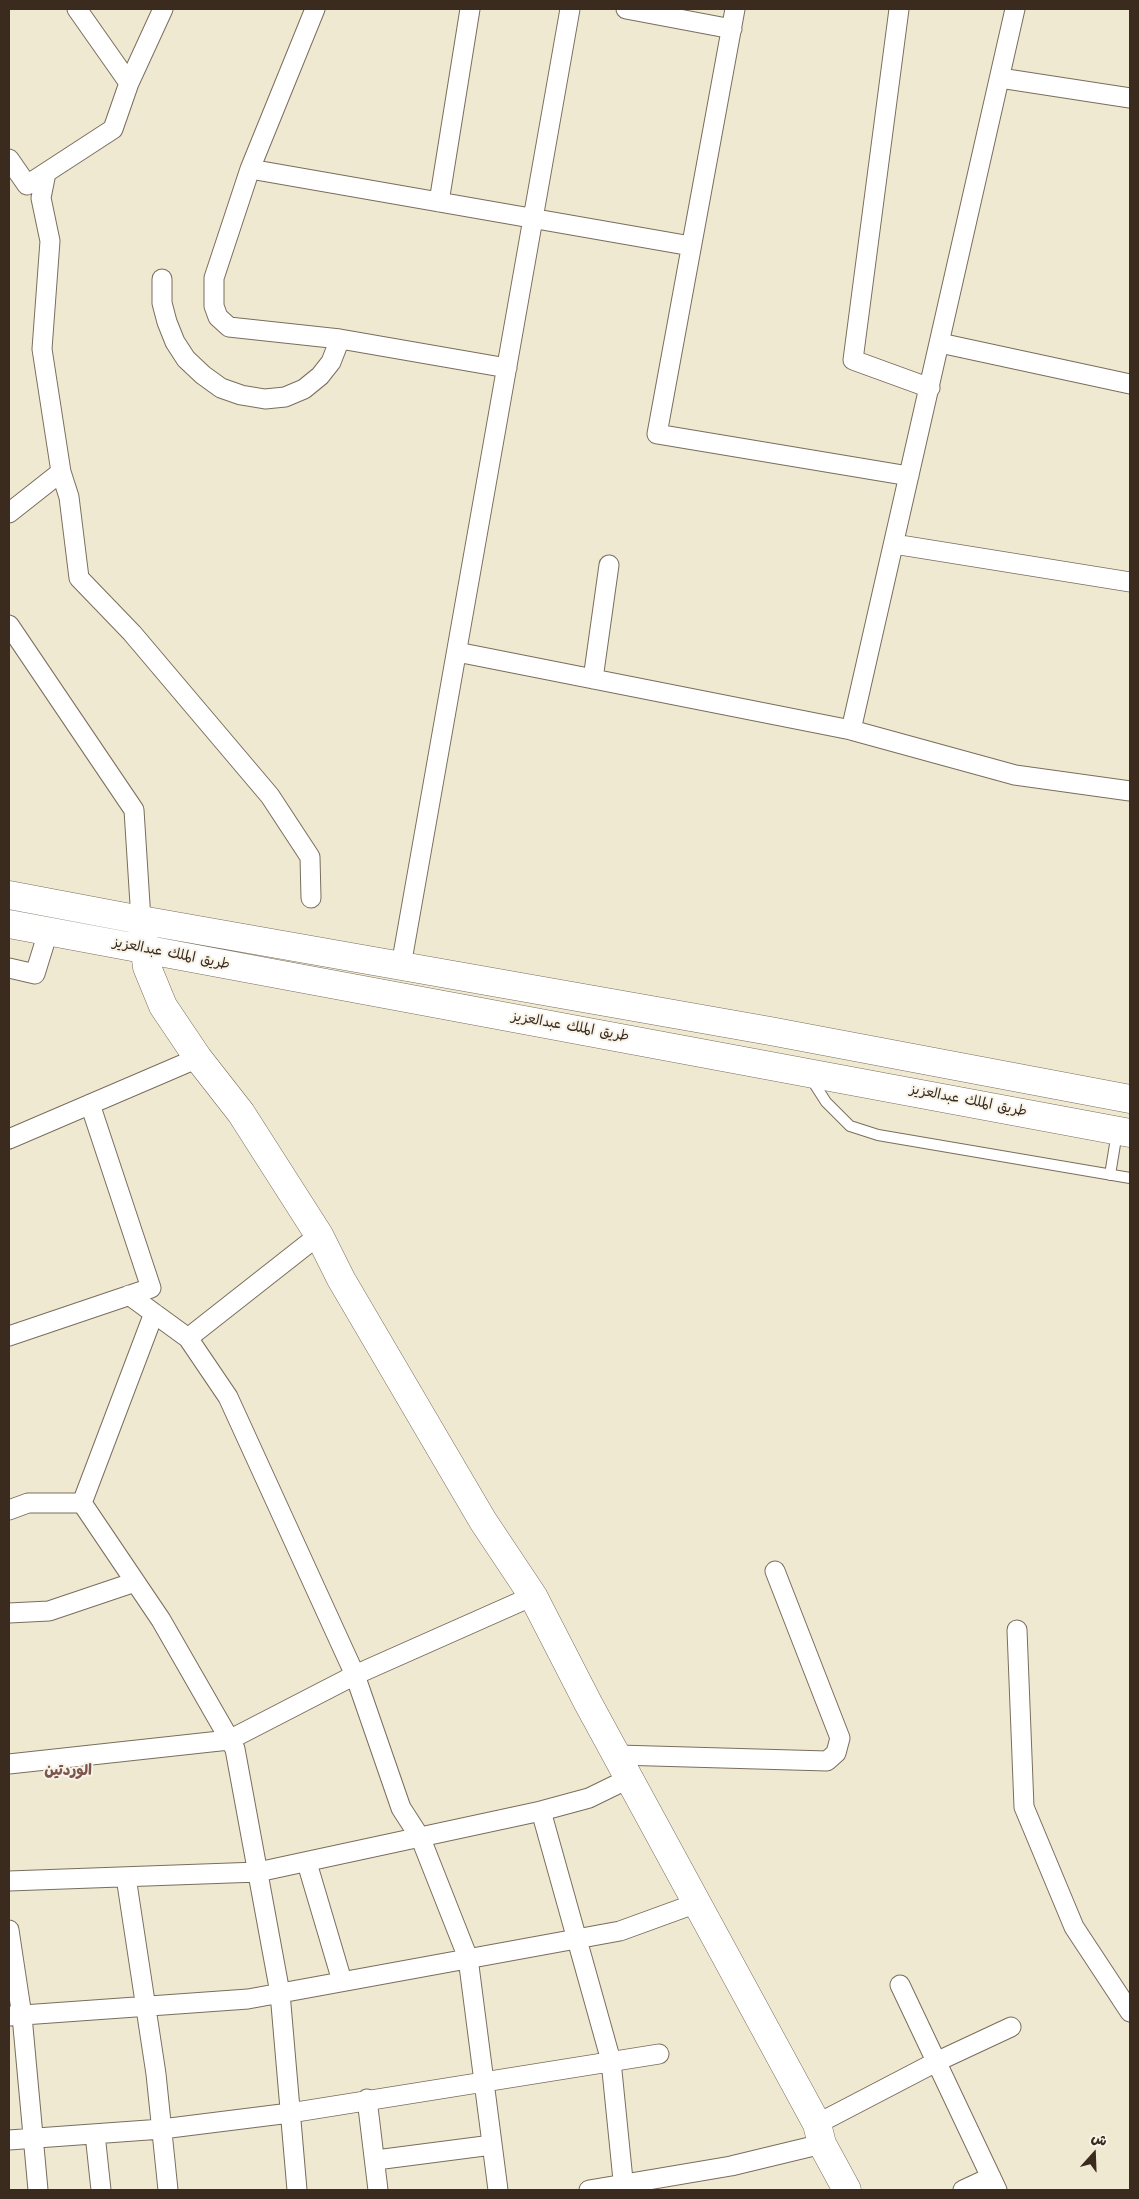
<!DOCTYPE html>
<meta charset="utf-8">
<style>
body{margin:0}
#map{position:relative;width:1139px;height:2199px;overflow:hidden;background:#f0e9d1;font-family:Kalam,"Playpen Sans Arabic",sans-serif}
canvas{display:block}
.frame{position:absolute;inset:0;border:10px solid #3b2a1e;pointer-events:none}
.north{position:absolute;left:1069px;top:2129px;width:50px;height:50px;-webkit-text-stroke:4px #f7f3e8;paint-order:stroke;rotate:20deg;font-size:14px;font-weight:700;line-height:20px;text-align:center;color:#3b2a1e}
.north::after{content:'';display:block;margin:auto;width:18px;height:22px;background:#3b2a1e;clip-path:polygon(50% 0,100% 100%,50% 72%,0 100%)}
</style>
<div id="map">
<canvas width="1139" height="2199"></canvas>
<div class="frame"></div>
<div class="north">ش</div>
</div>
<script>
const c = document.querySelector('canvas').getContext('2d');
c.lineJoin = 'round';
const poly = rows => new Path2D(rows.map(r => 'M' + r).join(''));
function stroke(path, color, width, dash) { c.strokeStyle = color; c.lineWidth = width; c.lineCap = dash ? 'butt' : 'round'; c.setLineDash(dash || []); c.stroke(path); }
function write(font, color, halo, rows, align = 'center') {
  c.font = font + ' Kalam,"Playpen Sans Arabic",sans-serif'; c.lineWidth = 4; c.setLineDash([]); c.textBaseline = 'middle'; c.strokeStyle = halo; c.fillStyle = color; for (const [text, x, y, turn = 0] of rows) {
    c.save(); c.translate(x, y); c.rotate((+turn || 0) * Math.PI / 180); c.textAlign = isNaN(turn) ? turn : align; if (halo) c.strokeText(text, 0, 0); c.fillText(text, 0, 0); c.restore();
  }
}
const lane = poly([
 [810,1077,826,1102,850,1126,878,1135,1130,1178],
 [1110,1175,1117,1132]
]);
const street = poly([
 [77,9,129,83],
 [315,9,250,169,214,278,214,306,218,317,229,327,340,339,507,368],
 [626,9,732,29],
 [735,9,657,434,909,476],
 [899,9,853,360,930,388],
 [1000,78,1130,98],
 [9,159,27,185,113,129,129,83,163,9],
 [250,169,691,246],
 [46,173,41,198,50,241,42,349,61,472,69,497,79,578,132,633,270,796,310,857,311,898],
 [439,202,470,9],
 [162,279,162,303,167,322,175,342,186,359,203,375,221,388,241,395,265,399,285,397,304,389,320,376,331,362,340,339],
 [940,343,1130,384],
 [9,513,61,472],
 [894,544,1130,582],
 [9,625,134,810,141,920],
 [457,652,851,730,1015,9],
 [593,679,609,565],
 [851,730,1015,775,1130,791],
 [401,966,570,9],
 [9,968,35,974,48,932],
 [9,1139,198,1058],
 [129,1295,188,1338,228,1397,355,1675,401,1808,421,1839,468,1958,498,2190],
 [9,1336,151,1288,90,1104],
 [188,1338,319,1235],
 [82,1503,154,1313],
 [9,1510,28,1503,82,1503,161,1620,235,1749,280,1993,297,2190],
 [9,1613,49,1611,135,1582],
 [1017,1630,1024,1807,1074,1927,1130,2012],
 [618,1755,827,1761,836,1753,840,1738,775,1571],
 [9,1764,229,1740,355,1675,533,1596],
 [541,1811,611,2061,624,2190],
 [307,1863,342,1981],
 [126,1877,156,2074,168,2190],
 [9,1881,258,1872,541,1811,589,1798,630,1778],
 [9,1930,22,2016,38,2190],
 [900,1985,997,2190],
 [9,2016,248,1999,620,1931,697,1903],
 [367,2099,378,2190],
 [817,2124,936,2062,1011,2027],
 [95,2134,101,2190],
 [9,2140,162,2129,290,2113,659,2054],
 [376,2160,492,2145],
 [589,2190,731,2166,822,2144],
 [963,2190,991,2177]
]);
const secondary = poly([
 [142,927,147,967,163,1006,198,1058,241,1113,319,1235,341,1279,483,1521,533,1596,588,1703,817,2124,822,2144,847,2190]
]);
const highway = poly([
 [9,895,141,920,770,1031,1130,1099],
 [9,924,1130,1133]
]);
stroke(lane, '#7a6d5d', 12);
stroke(street, '#7a6d5d', 21);
stroke(secondary, '#7a6d5d', 29);
stroke(highway, '#7a6d5d', 29);
stroke(lane, '#fff', 10);
stroke(street, '#fff', 19);
stroke(secondary, '#fff', 28);
stroke(highway, '#fff', 28);
write('14px', '#3b2a1e', '#f7f3e8', [
 ["طريق الملك عبدالعزيز",171,955,11],
 ["طريق الملك عبدالعزيز",570,1028,10],
 ["طريق الملك عبدالعزيز",968,1102,11]
]);
write('bold 15px', '#7c554d', '#f7f3e8', [
 ["الوردتين",68,1772]
]);
</script>
